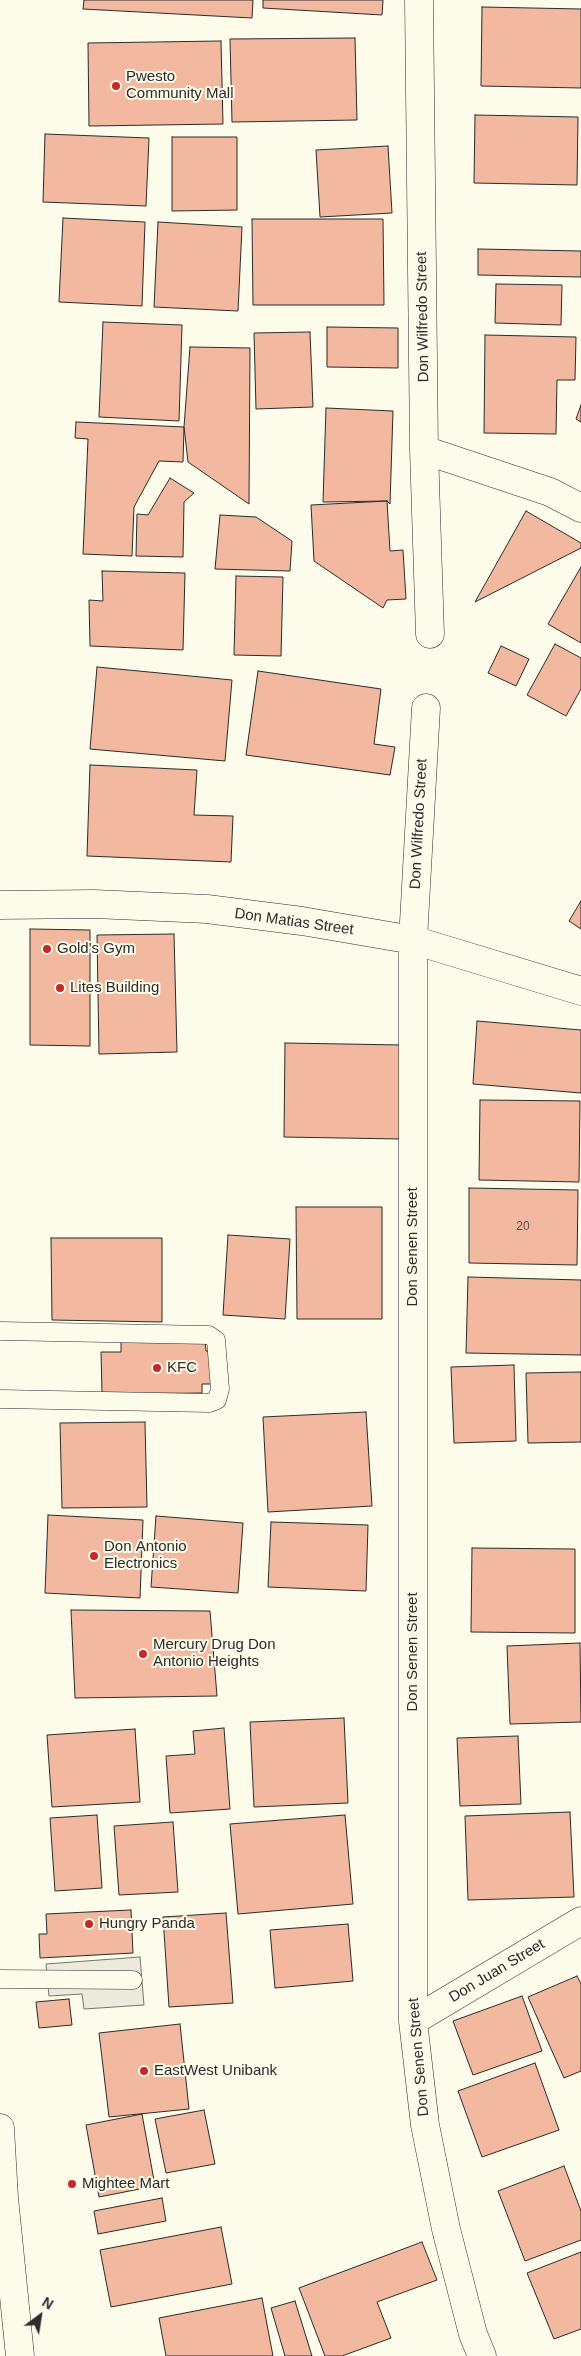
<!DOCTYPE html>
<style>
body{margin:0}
#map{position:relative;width:581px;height:2356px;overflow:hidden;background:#fdfbea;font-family:Arial,sans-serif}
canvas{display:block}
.north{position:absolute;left:15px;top:2291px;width:50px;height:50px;-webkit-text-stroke:4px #fdfbea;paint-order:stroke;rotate:31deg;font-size:14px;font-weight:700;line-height:20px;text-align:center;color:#2b2b2b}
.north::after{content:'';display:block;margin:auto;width:18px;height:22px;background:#2b2b2b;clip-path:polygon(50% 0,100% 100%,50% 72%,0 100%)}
</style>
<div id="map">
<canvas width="581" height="2356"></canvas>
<div class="north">N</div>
</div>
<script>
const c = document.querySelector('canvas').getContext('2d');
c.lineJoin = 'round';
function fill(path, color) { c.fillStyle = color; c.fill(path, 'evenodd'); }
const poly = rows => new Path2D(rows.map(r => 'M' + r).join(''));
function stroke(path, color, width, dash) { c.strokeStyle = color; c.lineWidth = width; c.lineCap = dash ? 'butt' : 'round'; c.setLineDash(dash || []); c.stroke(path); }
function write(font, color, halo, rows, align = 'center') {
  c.font = font + ' Arial,sans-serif'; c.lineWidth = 4; c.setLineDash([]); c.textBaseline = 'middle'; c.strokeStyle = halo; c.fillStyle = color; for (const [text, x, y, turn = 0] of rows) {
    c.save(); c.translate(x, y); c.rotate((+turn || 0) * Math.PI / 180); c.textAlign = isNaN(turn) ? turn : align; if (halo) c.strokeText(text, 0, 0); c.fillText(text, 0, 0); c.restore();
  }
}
const parking = poly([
 [140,1957,144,2005,84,2009,82,1994,49,1996,46,1964,140,1957]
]);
fill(parking, '#eceadb');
stroke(parking, '#74746e', 1);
const building = poly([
 [84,0,253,0,252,18,83,9,84,0],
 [263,0,383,0,382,15,263,8,263,0],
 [482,7,581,9,581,88,481,86,482,7],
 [355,38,357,120,232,122,230,39,355,38],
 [221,41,223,124,89,126,88,43,221,41],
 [475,115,578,117,577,185,474,183,475,115],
 [45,134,149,138,146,206,43,202,45,134],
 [172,137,237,137,237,210,172,211,172,137],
 [388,146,392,213,320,217,316,150,388,146],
 [63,218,145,222,142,306,59,302,63,218],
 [252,219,383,219,384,305,253,305,252,219],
 [158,222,242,227,238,311,154,307,158,222],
 [478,249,581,251,581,277,478,275,478,249],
 [496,284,562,285,561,325,495,323,496,284],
 [103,322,182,325,179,421,99,417,103,322],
 [327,327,398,328,398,368,327,367,327,327],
 [310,332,313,407,256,409,254,333,310,332],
 [485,335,576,337,575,380,557,380,556,434,484,433,485,335],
 [190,347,250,348,249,504,188,462,184,427,190,347],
 [581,405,581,422,576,419,581,405],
 [326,408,393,411,390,504,387,501,323,502,326,408],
 [76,422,184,427,183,462,159,461,134,507,132,556,83,554,88,439,75,438,76,422],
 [170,478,194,493,184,502,183,557,136,556,137,514,148,515,170,478],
 [387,501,390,551,403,550,406,599,387,600,383,608,314,561,311,505,387,501],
 [526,511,581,543,581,548,475,602,526,511],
 [220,515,256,517,292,541,290,571,215,569,220,515],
 [581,567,581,643,548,624,581,567],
 [102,571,185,573,183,650,90,646,89,600,103,601,102,571],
 [236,576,283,577,281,656,234,655,236,576],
 [555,644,581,658,581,689,566,716,527,695,555,644],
 [501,646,529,659,516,686,488,673,501,646],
 [97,667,232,680,225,761,90,749,97,667],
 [258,671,381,689,374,744,395,747,390,775,246,755,258,671],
 [90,765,197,770,194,815,233,816,231,862,87,856,90,765],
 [581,901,581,929,569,921,581,901],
 [30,929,90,930,90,1046,30,1045,30,929],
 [174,934,177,1052,99,1054,97,935,174,934],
 [477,1021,581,1030,581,1093,473,1084,477,1021],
 [285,1043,402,1045,400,1139,284,1137,285,1043],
 [480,1100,580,1101,579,1182,479,1180,480,1100],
 [469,1188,578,1190,577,1265,469,1263,469,1188],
 [296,1207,382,1207,382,1319,297,1319,296,1207],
 [228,1235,290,1239,285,1319,223,1315,228,1235],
 [51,1238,162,1238,162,1322,52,1320,51,1238],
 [468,1277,581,1280,581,1355,466,1353,468,1277],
 [205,1339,206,1351,213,1351,214,1384,202,1384,202,1393,102,1394,101,1352,121,1352,121,1341,205,1339],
 [514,1365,516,1441,454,1443,451,1367,514,1365],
 [581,1372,581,1442,528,1443,526,1373,581,1372],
 [366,1412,372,1506,268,1512,263,1417,366,1412],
 [145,1422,147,1507,62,1508,60,1423,145,1422],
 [48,1515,143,1520,140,1598,45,1593,48,1515],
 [156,1516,243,1523,238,1593,151,1587,156,1516],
 [271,1522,368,1525,366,1591,268,1587,271,1522],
 [472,1548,575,1549,575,1633,471,1632,472,1548],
 [71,1610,210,1611,217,1696,75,1698,71,1610],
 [580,1643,581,1722,510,1724,507,1646,580,1643],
 [344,1718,348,1803,254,1807,250,1722,344,1718],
 [224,1728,230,1809,170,1813,166,1756,195,1754,193,1731,224,1728],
 [135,1729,140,1802,52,1807,47,1735,135,1729],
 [518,1736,521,1804,460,1806,457,1738,518,1736],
 [570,1812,574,1897,468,1900,465,1816,570,1812],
 [97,1815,102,1888,55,1891,50,1818,97,1815],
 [345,1815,353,1904,238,1914,230,1824,345,1815],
 [173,1822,178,1892,119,1895,114,1826,173,1822],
 [131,1910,133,1953,40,1958,39,1934,47,1934,46,1914,131,1910],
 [226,1913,233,2003,169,2007,163,1917,226,1913],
 [348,1924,353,1981,275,1988,270,1930,348,1924],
 [577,1976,581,1984,581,2071,564,2078,528,1997,577,1976],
 [522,1996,542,2051,473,2075,453,2021,522,1996],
 [69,1999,72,2025,39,2028,36,2002,69,1999],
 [180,2024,189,2109,109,2117,99,2033,180,2024],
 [535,2063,559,2130,482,2157,458,2091,535,2063],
 [204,2110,215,2164,166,2173,155,2119,204,2110],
 [142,2114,155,2186,99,2197,86,2125,142,2114],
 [564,2166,581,2211,581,2240,525,2261,498,2191,564,2166],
 [162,2198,166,2221,98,2234,94,2211,162,2198],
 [221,2227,232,2284,111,2307,100,2250,221,2227],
 [422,2242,437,2280,377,2302,391,2338,342,2356,325,2356,299,2288,422,2242],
 [581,2252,581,2329,554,2339,527,2273,581,2252],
 [262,2298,273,2356,166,2356,159,2318,262,2298],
 [295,2301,312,2356,285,2356,271,2308,295,2301]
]);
fill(building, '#f2b8a0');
stroke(building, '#2b2b2b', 1);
const service = poly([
 [0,1331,209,1335,216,1340,220,1389,217,1400,209,1403,0,1399],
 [0,1979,133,1980]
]);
const minor = poly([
 [419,0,424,450,430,634],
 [424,450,550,492,581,508],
 [426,708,413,940,413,2021,425,2125,446,2229,473,2334,482,2356],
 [0,905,94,904,207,909,302,921,413,940,581,991],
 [413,2021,581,1921]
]);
const secondary = poly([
 [0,2128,4,2198,20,2356]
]);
stroke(service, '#2b2b2b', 19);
stroke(minor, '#2b2b2b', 29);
stroke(secondary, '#2b2b2b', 29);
stroke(service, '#fdfbea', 18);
stroke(minor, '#fdfbea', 28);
stroke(secondary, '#fdfbea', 28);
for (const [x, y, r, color] of [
 [116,86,5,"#c62828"],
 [47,949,5,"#c62828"],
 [60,988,5,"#c62828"],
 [157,1368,5,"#c62828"],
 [94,1556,5,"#c62828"],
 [143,1654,5,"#c62828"],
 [89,1924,5,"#c62828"],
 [144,2071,5,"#c62828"],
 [72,2184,5,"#c62828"]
]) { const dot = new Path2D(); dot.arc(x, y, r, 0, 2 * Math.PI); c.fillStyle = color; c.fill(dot); stroke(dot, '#fdfbea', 2); }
write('12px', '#5d4e48', null, [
 ["20",523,1227]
]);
write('15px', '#2b2b2b', '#fdfbea', [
 ["Pwesto",126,77],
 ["Community Mall",126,94],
 ["Gold's Gym",57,949],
 ["Lites Building",70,988],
 ["KFC",167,1368],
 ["Don Antonio",104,1547],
 ["Electronics",104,1564],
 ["Mercury Drug Don",153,1645],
 ["Antonio Heights",153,1662],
 ["Hungry Panda",99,1924],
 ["EastWest Unibank",154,2071],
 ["Mightee Mart",82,2184]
], 'left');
write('15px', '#2b2b2b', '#fdfbea', [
 ["Don Wilfredo Street",423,317,-91],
 ["Don Wilfredo Street",419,824,-87],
 ["Don Matias Street",294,922,8],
 ["Don Senen Street",413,1247,-90],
 ["Don Senen Street",413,1652,-90],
 ["Don Juan Street",497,1971,-31],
 ["Don Senen Street",419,2057,-95]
]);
</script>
